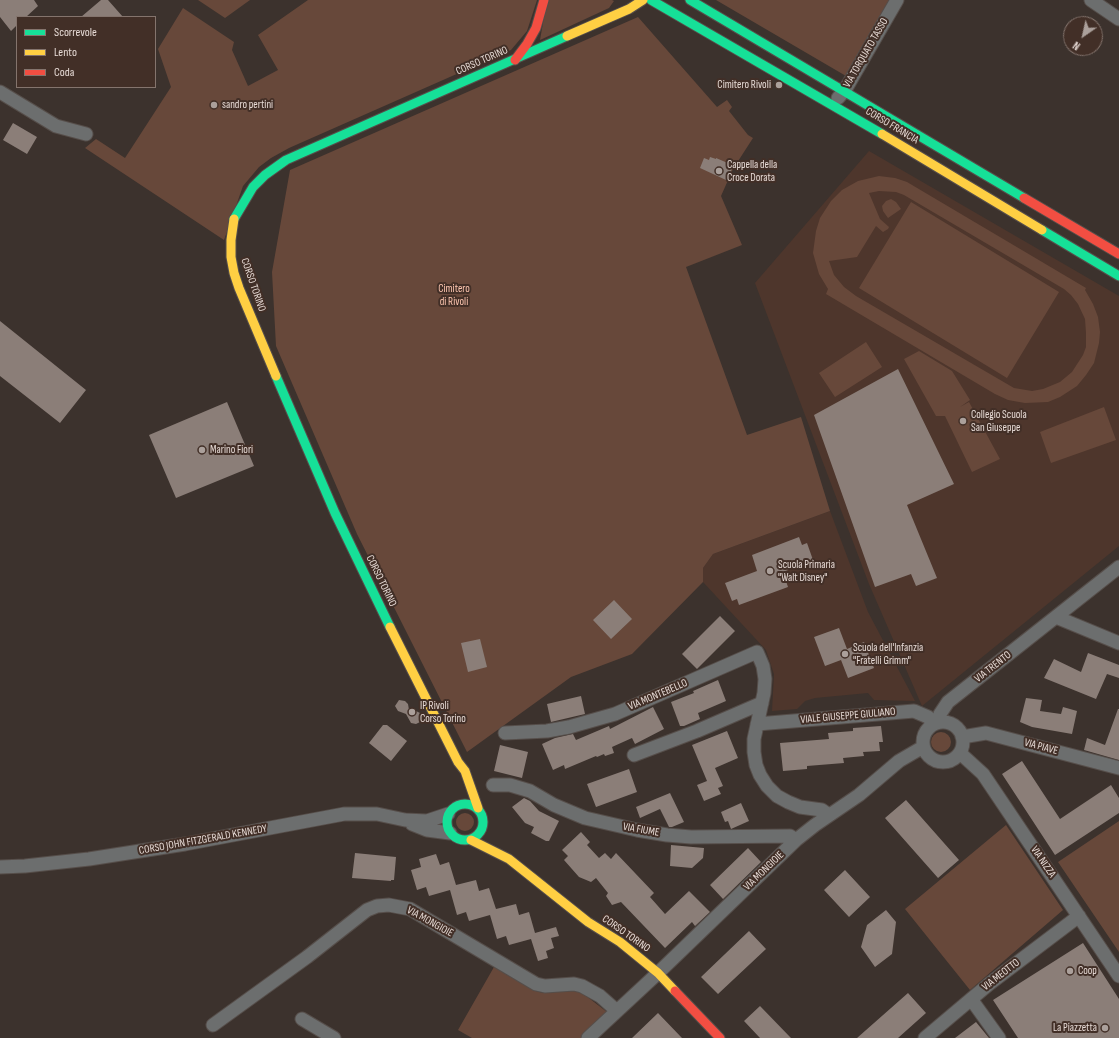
<!DOCTYPE html>
<style>
body{margin:0}
#map{position:relative;width:1119px;height:1038px;overflow:hidden;background:#3c322d;font-family:"Sofia Sans Condensed",sans-serif}
canvas{display:block}
.legend{position:absolute;left:16px;top:16px;width:140px;height:72px;box-sizing:border-box;background:#422f27;border:1px solid #84746d;margin:0;padding:5px 7px;list-style:none;font-size:12px;color:#e7dbd6}
.legend li{display:flex;align-items:center;gap:8px;height:20px}
.legend b{width:20px;border:1px solid #84746d}
.north{position:absolute;left:1063px;top:16px;width:40px;height:40px;box-sizing:border-box;background:#422f27;border:1px solid #84746d;border-radius:50%;rotate:214deg;font-size:11px;font-weight:700;line-height:16px;text-align:center;color:#e7dbd6}
.north::after{content:'';display:block;margin:auto;width:14px;height:18px;background:#aba09b;clip-path:polygon(50% 0,100% 100%,50% 72%,0 100%)}
</style>
<div id="map">
<canvas width="1119" height="1038"></canvas>
<ul class="legend">
<li><b style="height:5px;background:#16e098"></b>Scorrevole</li>
<li><b style="height:5px;background:#ffcf43"></b>Lento</li>
<li><b style="height:5px;background:#f24e42"></b>Coda</li>
</ul>
<div class="north">N</div>
</div>
<script>
const c = document.querySelector('canvas').getContext('2d');
c.lineJoin = 'round';
function fill(path, color) { c.fillStyle = color; c.fill(path, 'evenodd'); }
const poly = rows => new Path2D(rows.map(r => 'M' + r).join(''));
function stroke(path, color, width, dash) { c.strokeStyle = color; c.lineWidth = width; c.lineCap = dash ? 'butt' : 'round'; c.setLineDash(dash || []); c.stroke(path); }
function write(font, color, halo, rows, align = 'center') {
  c.font = font + ' "Sofia Sans Condensed",sans-serif'; c.lineWidth = 4; c.setLineDash([]); c.textBaseline = 'middle'; c.strokeStyle = halo; c.fillStyle = color; for (const [text, x, y, turn = 0] of rows) {
    c.save(); c.translate(x, y); c.rotate((+turn || 0) * Math.PI / 180); c.textAlign = isNaN(turn) ? turn : align; if (halo) c.strokeText(text, 0, 0); c.fillText(text, 0, 0); c.restore();
  }
}
fill(poly([
 [869,151,1119,296,1119,546,922,706,869,584,755,283],
 [830,511,868,612,915,701,874,700,868,693,815,698,805,701,797,709,772,711,774,674,766,650,703,582,703,568,713,554]
]), '#4e362c');
fill(poly([
 [198,0,250,0,225,18],
 [308,0,537,0,527,31,511,50,289,148,271,158,259,167,243,186,224,240,85,148,96,139,125,158,171,87,158,49,183,8,234,42,232,50,248,86,278,70,258,35],
 [547,0,612,0,614,1,609,8,540,40],
 [716,0,891,0,846,76],
 [638,17,717,107,727,100,732,107,729,111,748,135,753,138,733,169,721,196,742,245,686,267,747,435,801,417,830,511,713,554,703,568,703,582,632,654,571,677,467,752,357,534,276,346,272,272,290,170],
 [879,176,895,178,907,182,1086,288,1085,290,1093,304,1098,317,1100,332,1099,343,1094,363,1086,375,1077,386,1060,397,1048,402,1025,403,1008,400,995,394,826,294,828,289,819,274,813,253,816,231,820,218,831,201,842,190,858,181],
 [879,191,896,192,904,195,1064,289,1071,295,1078,304,1085,319,1086,333,1086,347,1083,355,1072,372,1060,382,1043,389,1032,391,1014,388,856,296,844,287,834,275,829,261,857,257,876,226,883,232,888,229,889,227,880,219,869,193],
 [891,199,896,202,901,209,888,218,883,211,882,206,886,201],
 [911,202,1059,292,1007,378,859,288],
 [866,342,882,367,835,397,819,373],
 [919,351,952,371,970,400,960,407,969,402,1000,459,972,472,945,416,936,416,904,359],
 [1104,407,1116,440,1051,463,1040,432],
 '931 742a10 10 0 1 1 20 0a10 10 0 1 1-20 0Z',
 '456 822a9 9 0 1 1 18 0a9 9 0 1 1-18 0Z',
 [1119,821,1119,952,1058,862],
 [1006,825,1063,910,970,990,905,909],
 [494,967,536,991,543,993,563,989,572,989,581,992,607,1012,581,1038,472,1038,458,1030]
]), '#67483a');
fill(poly([
 [0,0,34,0,38,6,26,17,17,17,17,25,11,31,0,17],
 [101,0,108,0,123,17,81,17],
 [13,123,37,137,27,154,3,140],
 [710,157,716,159,716,158,730,164,729,167,732,169,726,180,700,168,704,158,709,160],
 [0,321,86,390,60,423,0,376],
 [898,369,954,484,907,505,937,578,916,586,911,574,875,587,814,415],
 [227,402,254,466,176,498,149,435],
 [799,537,802,545,807,543,813,560,783,572,788,587,739,605,737,599,732,601,725,583,757,571,752,555],
 [614,600,632,619,611,639,593,620],
 [720,616,735,631,697,669,682,654],
 [839,628,847,649,864,642,874,668,848,678,841,660,825,666,814,637],
 [480,639,487,667,468,672,461,643],
 [1088,653,1119,665,1119,678,1107,674,1096,699,1044,678,1054,659,1081,672],
 [718,680,726,701,698,713,700,719,684,726,680,726,671,702,694,693,693,691],
 [581,696,585,714,551,722,547,704],
 [1026,698,1042,700,1040,711,1061,714,1063,707,1077,711,1072,734,1032,727,1020,722],
 [399,700,405,701,408,704,409,710,416,711,420,713,421,717,420,722,416,724,411,723,406,714,398,711,395,706],
 [653,707,664,729,635,744,632,738,612,747,614,753,605,756,604,754,597,757,596,756,565,769,564,765,553,770,542,744,555,738,573,734,576,740,609,726,610,729],
 [1118,709,1119,709,1119,760,1084,750,1087,738,1105,745],
 [383,725,387,725,407,741,391,761,369,743],
 [881,726,883,742,879,742,880,751,863,752,864,756,843,758,844,763,807,766,807,769,783,771,780,743,829,739,828,733,853,731,853,728],
 [727,731,738,758,715,768,723,786,718,788,721,794,704,801,697,785,707,781,692,745],
 [500,745,528,752,522,778,494,771],
 [1022,761,1060,819,1111,785,1119,798,1119,813,1055,855,1002,774],
 [629,769,637,792,596,807,587,784],
 [670,793,684,822,672,827,669,827,660,809,640,818,636,807],
 [524,798,530,801,539,811,559,821,549,841,546,841,531,833,534,827,525,823,512,807],
 [906,800,959,860,938,878,885,818],
 [741,803,749,821,731,829,728,821,725,822,721,812],
 [581,832,590,842,587,845,599,858,605,853,611,859,616,853,654,893,650,897,665,914,689,891,710,912,695,926,692,922,665,948,621,902,612,905,606,896,608,893,596,878,591,882,579,877,564,860,568,856,562,850],
 [671,845,704,848,703,858,692,868,670,866],
 [748,848,761,862,723,899,710,885],
 [355,853,396,857,394,880,391,880,391,881,352,878],
 [436,854,440,865,449,862,456,885,476,880,479,891,489,888,496,909,516,904,519,915,529,912,535,933,556,927,559,936,551,938,554,948,546,951,548,958,538,961,531,939,509,945,506,936,497,939,490,915,469,921,466,912,457,915,450,890,429,896,426,887,417,890,411,870,421,867,419,859],
 [845,870,870,897,849,917,824,890],
 [886,910,896,922,892,954,875,967,861,947,867,925],
 [749,931,766,949,718,994,701,977],
 [1083,943,1119,999,1119,1038,1018,1038,993,1000],
 [908,993,926,1013,898,1038,857,1038],
 [760,1006,791,1038,760,1038,744,1021],
 [658,1013,682,1038,632,1038],
 [976,1022,989,1038,955,1038]
]), '#8b7e78');
const street = poly([
 [1091,0,1119,19],
 [0,92,56,126,86,134],
 [838,98,845,90,897,0],
 [1056,617,1119,643],
 '923 742a20 20 0 1 1 40 0a20 20 0 1 1-40 0Z',
 [939,722,940,714,948,702,1119,567],
 [757,724,914,711,928,717,934,724],
 [505,733,547,731,569,727,615,714,757,652,763,666,765,679,764,693,754,739,754,752,756,765,760,775,767,786,777,796,788,802,800,807,822,810,829,815],
 [962,737,986,733,1119,768],
 [960,753,983,774,1119,976],
 [634,755,697,731,762,703],
 [493,785,510,785,530,791,554,805,585,818,637,830,667,835,691,837,790,836,796,840],
 [412,824,427,830,450,833],
 [0,867,25,866,89,859,185,844,344,814,377,814,405,820,427,821,448,814],
 [971,999,999,1038],
 [302,1019,334,1038],
 [213,1025,307,957,367,910,377,906,389,905,410,909,536,984,545,986,574,984,582,986,600,996,617,1011],
 [588,1038,658,973,796,840,815,825,859,795,899,761,923,747],
 [925,1038,989,984,1079,916]
]);
const fast = poly([
 [651,0,882,134],
 [690,0,1024,198],
 [234,219,253,187,265,175,286,160,567,36],
 [1042,230,1119,276],
 [276,376,335,513,390,627],
 '447 822a18 18 0 1 1 36 0a18 18 0 1 1-36 0Z'
]);
const slow = poly([
 [567,36,629,9,643,0],
 [882,134,1042,230],
 [234,219,231,240,231,257,234,273,239,288,276,376],
 [390,627,458,762,465,771,478,808],
 [471,840,509,859,588,922,620,942,658,973,675,991]
]);
const jam = poly([
 [515,60,527,44,536,28,544,0],
 [1024,198,1119,254],
 [675,991,720,1038]
]);
stroke(street, '#564e4a', 15);
stroke(fast, '#564e4a', 11);
stroke(slow, '#564e4a', 11);
stroke(jam, '#564e4a', 11);
stroke(street, '#6c6e6e', 13);
stroke(fast, '#16e098', 9);
stroke(slow, '#ffcf43', 9);
stroke(jam, '#f24e42', 9);
for (const [x, y, r, color] of [
 [779,85,4,"#aba09b"],
 [214,105,4,"#aba09b"],
 [719,171,4,"#aba09b"],
 [963,421,4,"#aba09b"],
 [202,450,4,"#aba09b"],
 [770,571,4,"#aba09b"],
 [845,654,4,"#aba09b"],
 [412,712,4,"#aba09b"],
 [1070,971,4,"#aba09b"],
 [1105,1028,4,"#aba09b"]
]) { const dot = new Path2D(); dot.arc(x, y, r, 0, 2 * Math.PI); c.fillStyle = color; c.fill(dot); stroke(dot, '#422f27', 1.5); }
write('11px', '#e7dbd6', '#422f27', [
 ["VIA TORQUATO TASSO",866,53,-60],
 ["CORSO TORINO",482,61,-24],
 ["CORSO FRANCIA",892,126,31],
 ["CORSO TORINO",253,285,71],
 ["CORSO TORINO",381,581,64],
 ["VIA TRENTO",993,667,-38],
 ["VIA MONTEBELLO",658,695,-23],
 ["VIALE GIUSEPPE GIULIANO",848,716,-5],
 ["VIA PIAVE",1041,747,15],
 ["VIA FIUME",641,830,10],
 ["CORSO JOHN FITZGERALD KENNEDY",203,840,-10],
 ["VIA NIZZA",1043,862,56],
 ["VIA MONGIOIE",764,871,-44],
 ["VIA MONGIOIE",430,922,29],
 ["CORSO TORINO",626,934,35],
 ["VIA MEOTTO",1001,975,-38]
]);
write('11px', '#e7dbd6', '#422f27', [
 ["Cimitero Rivoli",771,85,"right"],
 ["sandro pertini",222,105],
 ["Cappella della",727,165],
 ["Croce Dorata",727,178],
 ["Collegio Scuola",971,415],
 ["San Giuseppe",971,428],
 ["Marino Fiori",210,450],
 ["Scuola Primaria",778,565],
 ["\"Walt Disney\"",778,578],
 ["Scuola dell'Infanzia",853,648],
 ["\"Fratelli Grimm\"",853,661],
 ["IP Rivoli",420,706],
 ["Corso Torino",420,719],
 ["Coop",1078,971],
 ["La Piazzetta",1097,1028,"right"]
], 'left');
write('11px', '#fec6b0', '#422f27', [
 ["Cimitero",454,289],
 ["di Rivoli",454,302]
]);
</script>
